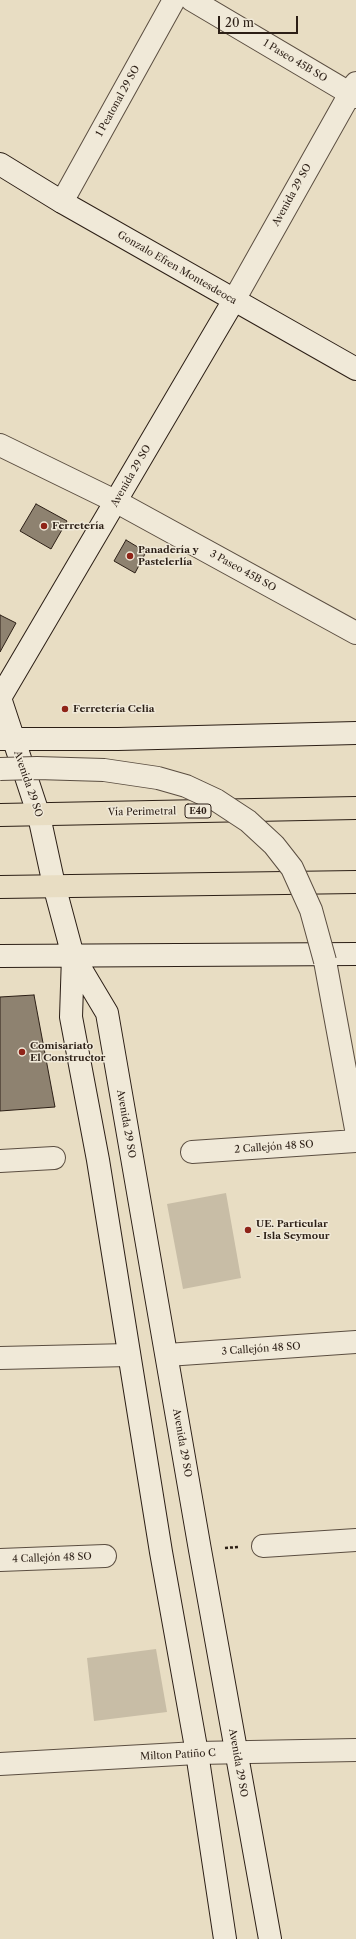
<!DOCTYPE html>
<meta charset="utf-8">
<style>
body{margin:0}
#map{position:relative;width:356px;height:1939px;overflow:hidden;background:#e8ddc3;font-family:"Libre Caslon Text",serif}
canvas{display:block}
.scale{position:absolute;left:218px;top:16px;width:80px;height:18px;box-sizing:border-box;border:2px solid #2c1f16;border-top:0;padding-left:5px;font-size:12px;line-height:14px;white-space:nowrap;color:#2c1f16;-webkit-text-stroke:3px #f0e9d8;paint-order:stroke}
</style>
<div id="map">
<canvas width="356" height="1939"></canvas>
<div class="scale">20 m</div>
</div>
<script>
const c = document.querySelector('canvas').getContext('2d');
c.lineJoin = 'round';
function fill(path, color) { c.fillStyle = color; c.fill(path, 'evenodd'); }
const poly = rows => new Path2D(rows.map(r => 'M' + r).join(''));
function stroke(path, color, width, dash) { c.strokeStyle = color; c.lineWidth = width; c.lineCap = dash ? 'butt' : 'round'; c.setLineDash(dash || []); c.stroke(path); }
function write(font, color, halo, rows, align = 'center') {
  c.font = font + ' "Libre Caslon Text",serif'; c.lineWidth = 3; c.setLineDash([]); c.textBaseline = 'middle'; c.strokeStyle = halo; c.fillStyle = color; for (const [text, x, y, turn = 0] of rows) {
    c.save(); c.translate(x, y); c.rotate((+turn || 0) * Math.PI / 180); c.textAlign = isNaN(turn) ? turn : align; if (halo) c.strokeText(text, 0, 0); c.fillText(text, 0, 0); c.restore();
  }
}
fill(poly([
 [226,1193,241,1278,183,1289,167,1204],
 [156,1649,167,1712,94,1721,87,1658]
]), '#c8bda6');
const building = poly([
 [36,504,67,521,51,549,20,531,36,504],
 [126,540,146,552,135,573,114,561,126,540],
 [0,615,16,623,0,652,0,615],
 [34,995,55,1107,0,1111,0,997,34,995]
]);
fill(building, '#8e8270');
stroke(building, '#2c1f16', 1);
const street = poly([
 [192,0,356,97],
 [62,202,174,0],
 [234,300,356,83],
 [0,445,117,502,356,633],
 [325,961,356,1129],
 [192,1152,356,1141],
 [0,1161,54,1158],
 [167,1355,356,1342],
 [0,1358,129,1355],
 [263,1546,356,1540],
 [0,1560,105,1556],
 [0,1764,197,1753,356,1750]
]);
const secondary = poly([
 [0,164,62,202,356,369],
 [234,300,0,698,39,816,54,885,73,956,107,1013,200,1550,270,1939],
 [0,739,118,739,356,733],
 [0,956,356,954],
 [73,956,71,1017,98,1160,161,1552,197,1753,225,1939]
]);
const highway = poly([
 [0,815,356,808],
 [0,887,356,882]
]);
stroke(street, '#5b4e41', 24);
stroke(secondary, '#2c1f16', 24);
stroke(highway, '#2c1f16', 24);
stroke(poly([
 [225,1548,238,1547]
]), '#2c1f16', 2.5, [3, 2]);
stroke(street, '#f0e9d8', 22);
stroke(secondary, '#f0e9d8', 22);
stroke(highway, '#e8ddc3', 22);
const streetBridge = poly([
 [0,769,37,768,104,770,158,778,186,786,216,800,248,821,274,845,292,868,311,910,325,961]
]);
stroke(streetBridge, '#5b4e41', 24, []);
stroke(streetBridge, '#f0e9d8', 22);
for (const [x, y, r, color] of [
 [44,526,4,"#8f2418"],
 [130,556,4,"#8f2418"],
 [65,709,4,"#8f2418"],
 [22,1052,4,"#8f2418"],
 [248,1230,4,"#8f2418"]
]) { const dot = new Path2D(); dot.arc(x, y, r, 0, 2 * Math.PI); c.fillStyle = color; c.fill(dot); stroke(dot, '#f0e9d8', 1.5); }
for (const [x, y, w] of [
 [198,811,26]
]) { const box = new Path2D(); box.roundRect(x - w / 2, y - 7, w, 14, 3); c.fillStyle = '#f0e9d8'; c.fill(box); stroke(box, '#2c1f16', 1); }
write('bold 9px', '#2c1f16', null, [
 ["E40",198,811]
]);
write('10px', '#2c1f16', '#f0e9d8', [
 ["1 Paseo 45B SO",295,61,31],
 ["1 Peatonal 29 SO",118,101,-61],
 ["Avenida 29 SO",292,195,-61],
 ["Gonzalo Efren Montesdeoca",177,268,30],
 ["Avenida 29 SO",131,476,-60],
 ["3 Paseo 45B SO",243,571,29],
 ["Avenida 29 SO",28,784,71],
 ["Vía Perimetral",142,812,-1],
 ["Avenida 29 SO",126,1124,80],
 ["2 Callejón 48 SO",274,1147,-4],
 ["3 Callejón 48 SO",261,1349,-4],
 ["Avenida 29 SO",182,1443,80],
 ["4 Callejón 48 SO",52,1558,-2],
 ["Milton Patiño C",178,1755,-3],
 ["Avenida 29 SO",238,1763,80]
]);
write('bold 10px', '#2c1f16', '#f0e9d8', [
 ["Ferretería",52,526],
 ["Panadería y",138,550],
 ["Pastelerlía",138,562],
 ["Ferretería Celia",73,709],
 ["Comisariato",30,1046],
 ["El Constructor",30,1058],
 ["UE. Particular",256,1224],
 ["- Isla Seymour",256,1236]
], 'left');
</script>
